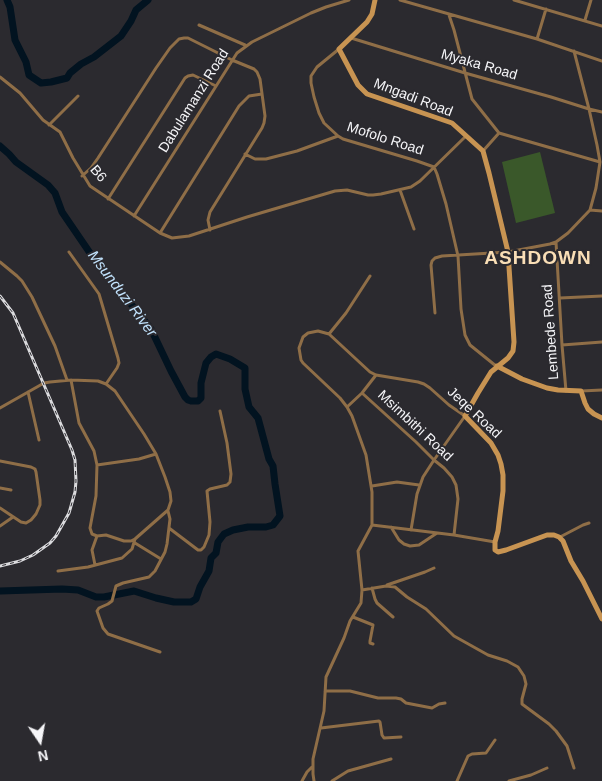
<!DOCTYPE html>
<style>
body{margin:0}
#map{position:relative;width:602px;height:781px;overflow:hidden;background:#2b2a2f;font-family:Arial,sans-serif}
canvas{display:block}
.north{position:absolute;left:15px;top:716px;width:50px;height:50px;-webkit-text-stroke:4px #2b2a2f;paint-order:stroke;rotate:168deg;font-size:14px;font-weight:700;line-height:20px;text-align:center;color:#f5f5f8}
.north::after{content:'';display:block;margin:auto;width:18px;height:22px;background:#f5f5f8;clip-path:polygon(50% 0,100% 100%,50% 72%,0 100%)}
</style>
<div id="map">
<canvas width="602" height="781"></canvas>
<div class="north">N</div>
</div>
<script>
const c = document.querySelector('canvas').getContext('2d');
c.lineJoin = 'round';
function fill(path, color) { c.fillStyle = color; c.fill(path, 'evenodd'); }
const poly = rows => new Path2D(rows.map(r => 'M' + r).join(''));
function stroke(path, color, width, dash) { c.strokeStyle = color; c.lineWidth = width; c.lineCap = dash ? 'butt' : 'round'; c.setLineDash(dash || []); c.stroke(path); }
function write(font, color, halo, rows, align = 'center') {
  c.font = font + ' Arial,sans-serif'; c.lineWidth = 4; c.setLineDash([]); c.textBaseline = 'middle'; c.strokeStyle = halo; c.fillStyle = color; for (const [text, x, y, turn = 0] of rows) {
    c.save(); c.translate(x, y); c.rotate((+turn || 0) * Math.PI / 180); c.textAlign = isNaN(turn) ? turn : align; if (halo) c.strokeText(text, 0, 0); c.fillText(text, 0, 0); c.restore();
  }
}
fill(poly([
 [540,152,555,213,516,223,502,162]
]), '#3a582a');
stroke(poly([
 [7,0,10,7,15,40,26,62,29,75,41,83,51,82,67,78,70,73,81,64,94,57,121,36,131,21,136,10,148,0],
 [0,146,9,154,16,162,48,185,55,193,62,212,90,253,151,329,171,371,185,397,188,400,191,401,198,401,201,398,201,383,206,363,211,357,216,354,230,359,245,368,245,389,249,407,258,418,269,459,273,466,275,484,280,516,273,525,266,527,248,527,233,530,224,534,218,542,216,553,211,558,209,571,200,587,196,599,191,602,174,602,156,598,134,591,104,597,96,597,78,590,62,589,0,591]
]), '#021320', 7);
stroke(poly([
 [400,0,537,39,602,61],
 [514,0,602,26],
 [449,15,454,30,472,99,499,133],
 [585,20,591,0],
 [199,25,245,45],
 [351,38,465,73,551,97,589,109,602,112],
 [537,39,546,9],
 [339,49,317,67,311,76,311,83,314,97,319,113,324,123,338,136,343,139,417,161,434,167],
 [0,77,20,93,43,120,60,132,73,158,90,186,160,233,172,238,189,236,247,217,335,191,347,190,368,195,373,195,381,194,411,187,420,181,466,136],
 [49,125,78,96],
 [499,133,600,162],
 [483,151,499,133],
 [245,154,255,159,266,159,297,151,338,136],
 [434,167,437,174,446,204,458,256,461,309,465,335,470,345,496,366],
 [82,176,91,168,98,158,156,68,170,48,179,39,184,38,188,38,232,60,254,69,257,72,260,79,265,116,264,123,262,128,210,212,208,220,210,230],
 [400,190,414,229],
 [108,199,185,78,188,76,193,75,216,86],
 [590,210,602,211],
 [134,216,237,53,252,42,311,13,326,7,349,0],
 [160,233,239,106,249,96,262,94],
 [556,242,562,345,566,391],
 [69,252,99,294,118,358,119,363,117,368,106,384],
 [0,262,17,276,22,281,32,297,55,346,67,380],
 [560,298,602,296],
 [435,313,431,265,432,261,435,258,442,256,508,252,550,244,556,242,568,233,590,210,596,188,600,162,597,145,589,109,574,51],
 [329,334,370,372,376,375,418,382,424,384,430,388,449,405,465,416,434,460,423,477,417,494,411,530],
 [562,345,602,342],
 [581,391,602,390],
 [28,392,39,440],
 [362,393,416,442,434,460,444,468,452,477,456,485,458,499,454,535],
 [347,407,362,393,376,375],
 [0,408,44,383,50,382,71,380,98,381,106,384,115,391,144,434,156,454,165,477,170,492,171,501,168,510,135,539,131,541,124,541,106,535,97,536,92,534,90,528,96,496,97,465,94,451,79,423,71,380],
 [0,461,31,467,35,469,36,472,40,500,40,505,36,514,31,520,26,523,21,522,0,508],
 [97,465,139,459,156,454],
 [372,486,397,482,419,485],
 [0,488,11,490],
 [372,525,454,535,495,542],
 [0,526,13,517],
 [391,527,399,540,404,544,410,546,419,545,437,533],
 [169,528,198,550,201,550,204,547,209,535,210,522,207,491,210,489,227,485,230,482,231,474,227,443,220,411],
 [560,537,583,525,589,523],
 [135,543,161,559],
 [95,565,92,550,97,536],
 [58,571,88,567,122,558,132,549,135,539],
 [387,585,425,572,434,568],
 [372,588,375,599,377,603,393,617],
 [362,590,386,586,395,587,407,597,426,609,454,636,488,655,507,661,518,667,524,676,526,684,522,699,522,704,549,724,556,731,567,746,574,768],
 [353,617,373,625,370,641,370,643,373,644],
 [160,652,108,634,103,628,97,611,99,608,108,604,112,601,116,586,123,583,149,577,155,571,165,552,167,544,170,519,168,511],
 [325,691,350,691,378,698,396,698,401,699,406,703,432,708,439,704,445,703],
 [321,728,379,721,380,722,382,735,384,738,401,737],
 [302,781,307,772,312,767],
 [314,781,313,774,313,759,324,711,326,677,344,638,350,621,361,603,362,590,358,551,372,525,372,492,366,455,352,416,347,407,340,398,303,363,301,360,299,348,303,337,308,333,318,331,329,334,346,313,370,276],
 [332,781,348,771,391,759],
 [457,781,468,756,472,754,486,753,495,740],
 [509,781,531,775,547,768]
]), '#8f6e47', 3);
stroke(poly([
 [375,0,372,14,367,22,339,49,358,85,367,94,452,123,483,151,489,173,508,252,514,342,513,351,508,358,491,372,478,393,465,416,491,443,498,455,501,464,503,475,503,491,498,531,495,542,495,550,498,552,506,550,547,535,554,535,559,537,563,541,571,561,583,581,602,619],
 [497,366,522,379,547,388,558,390,581,391,585,403,588,409,594,414,602,418]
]), '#c89452', 5);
const rail = poly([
 [0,296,13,313,72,450,75,460,76,481,75,492,69,513,56,536,50,543,33,555,20,561,0,566]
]);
stroke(rail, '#dbdbde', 3);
stroke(rail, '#2b2a2f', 1, [4]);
write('14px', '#f5f5f8', '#2b2a2f', [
 ["Myaka Road",479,65,16],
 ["Mngadi Road",413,98,21],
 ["Dabulamanzi Road",194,101,-58],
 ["Mofolo Road",385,139,18],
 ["B6",98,174,49],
 ["Lembede Road",551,332,-94],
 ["Jeqe Road",474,413,43],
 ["Msimbithi Road",415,426,43]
]);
write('italic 15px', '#c2e3fd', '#2b2a2f', [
 ["Msunduzi River",122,294,53]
]);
c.letterSpacing = '1px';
write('bold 19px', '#f9deb6', '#2b2a2f', [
 ["ASHDOWN",538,259]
]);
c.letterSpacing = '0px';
</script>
